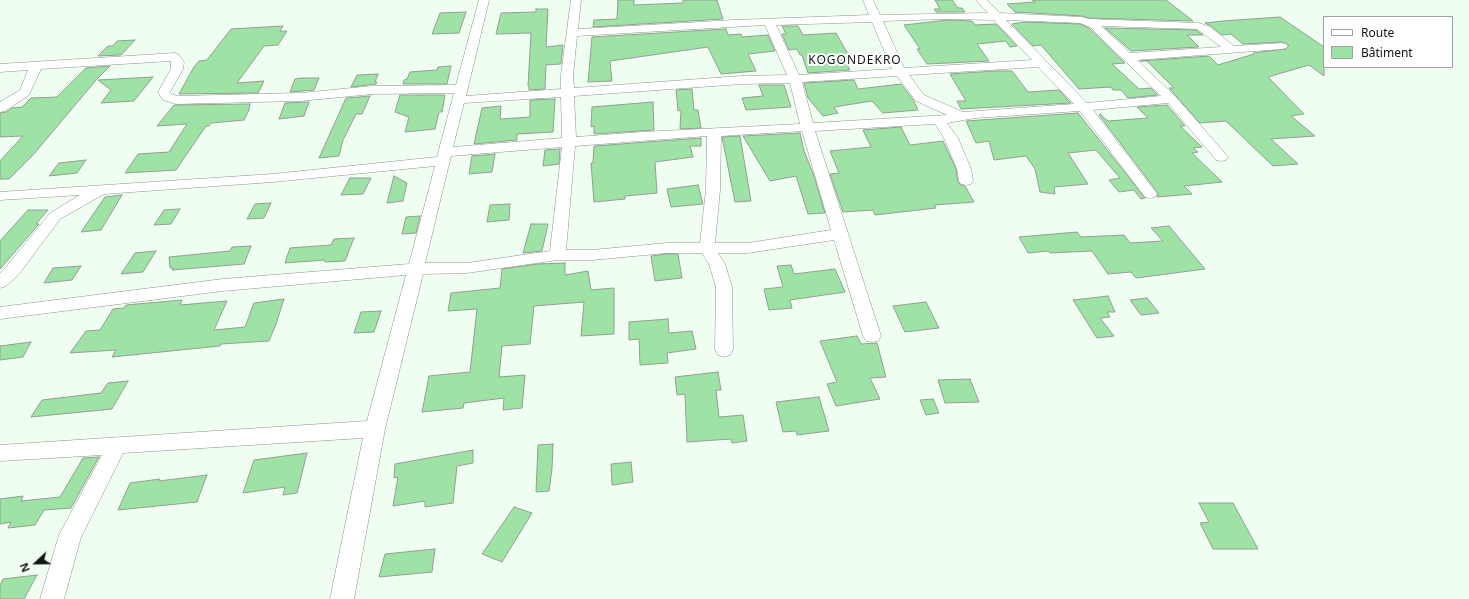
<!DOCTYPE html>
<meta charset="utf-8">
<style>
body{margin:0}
#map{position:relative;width:1469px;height:599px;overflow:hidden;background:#f0fef1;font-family:"Noto Sans",sans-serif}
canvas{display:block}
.legend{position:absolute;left:1323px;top:16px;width:130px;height:52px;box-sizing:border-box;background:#fff;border:1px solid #a0a2a0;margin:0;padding:5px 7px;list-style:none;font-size:12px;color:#111612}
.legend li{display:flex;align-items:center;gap:8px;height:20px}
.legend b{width:20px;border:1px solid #a0a2a0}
.north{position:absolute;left:16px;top:543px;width:40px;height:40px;-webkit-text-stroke:3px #fff;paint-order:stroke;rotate:248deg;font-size:11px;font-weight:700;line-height:16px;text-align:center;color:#111612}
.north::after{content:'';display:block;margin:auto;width:14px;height:18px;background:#111612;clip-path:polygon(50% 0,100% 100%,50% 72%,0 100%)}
</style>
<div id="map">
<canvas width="1469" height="599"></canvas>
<ul class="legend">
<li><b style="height:5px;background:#fff"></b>Route</li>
<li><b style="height:11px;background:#9ee3a5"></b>Bâtiment</li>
</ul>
<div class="north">N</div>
</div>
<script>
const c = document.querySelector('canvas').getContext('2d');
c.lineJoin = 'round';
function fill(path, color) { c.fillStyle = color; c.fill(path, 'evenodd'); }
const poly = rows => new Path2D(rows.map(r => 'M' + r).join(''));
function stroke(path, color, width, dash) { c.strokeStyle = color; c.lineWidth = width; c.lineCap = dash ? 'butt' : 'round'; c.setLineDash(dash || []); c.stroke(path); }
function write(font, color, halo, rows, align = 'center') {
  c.font = font + ' "Noto Sans",sans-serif'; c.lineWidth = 4; c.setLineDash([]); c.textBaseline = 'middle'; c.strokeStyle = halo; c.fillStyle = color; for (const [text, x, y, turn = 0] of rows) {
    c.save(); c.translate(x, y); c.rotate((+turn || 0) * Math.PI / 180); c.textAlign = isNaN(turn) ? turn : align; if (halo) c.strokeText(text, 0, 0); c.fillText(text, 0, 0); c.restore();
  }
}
const building = poly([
 [618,0,634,0,634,5,683,3,683,0,717,0,723,19,593,27,594,20,617,19,618,0],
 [935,0,952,0,958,8,962,8,965,12,936,12,934,9,940,9,935,0],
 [1032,0,1166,0,1193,21,1089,18,1082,16,1015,12,1007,4,1035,2,1032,0],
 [536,9,548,9,546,47,563,45,561,64,546,65,545,89,529,90,529,86,528,86,531,33,496,34,501,13,536,12,536,9],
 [466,12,459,33,432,34,440,13,466,12],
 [1280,17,1324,47,1324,76,1309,65,1268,77,1304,114,1291,116,1315,136,1271,139,1298,164,1273,166,1226,121,1200,123,1169,88,1174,88,1147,61,1140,61,1209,56,1218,65,1254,54,1253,53,1286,49,1289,45,1282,42,1243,44,1231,34,1222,35,1211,26,1205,23,1223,21,1280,17],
 [947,20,972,21,975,25,996,24,1017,46,1010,47,1006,41,977,44,989,61,927,64,917,49,920,49,904,25,947,20],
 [1024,22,1080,24,1089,28,1125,63,1112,64,1139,89,1151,88,1158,95,1128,98,1121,90,1113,90,1111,87,1079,89,1041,45,1033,46,1012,24,1024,22],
 [283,26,280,31,287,31,278,45,264,46,237,83,264,81,258,93,179,94,194,67,199,61,207,60,231,29,283,26],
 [782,26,798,26,803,35,836,33,853,63,846,63,850,70,808,73,802,55,800,55,797,49,789,50,782,34,786,34,782,26],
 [1105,28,1196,30,1203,35,1187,35,1199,47,1131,51,1105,28],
 [726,29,728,35,741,34,742,37,768,35,775,51,748,54,756,71,721,74,708,47,610,61,612,81,588,82,592,37,726,29],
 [135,40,121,55,98,56,108,46,113,46,117,41,135,40],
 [110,66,97,79,33,155,9,179,0,179,0,161,23,136,0,137,0,113,6,112,12,108,22,107,31,98,57,97,86,68,110,66],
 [451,66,447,84,403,84,404,80,407,79,410,72,437,70,438,67,451,66],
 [996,71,1012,71,1028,92,1059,90,1071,103,961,109,957,101,966,101,950,74,996,71],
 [378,74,375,82,377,82,376,84,351,87,357,75,378,74],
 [153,77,134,101,101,103,111,90,98,80,153,77],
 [302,78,319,78,314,90,290,92,295,79,302,78],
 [854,80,858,89,901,84,914,101,918,110,883,113,872,101,834,107,838,113,823,116,808,98,804,83,854,80],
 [759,85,784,85,791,107,746,110,742,98,763,96,759,85],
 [692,89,694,110,698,110,701,128,680,129,681,110,678,111,676,90,692,89],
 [400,95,445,95,442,112,439,112,435,129,405,132,409,117,395,112,400,95],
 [370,96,362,114,356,114,343,140,339,156,319,158,346,98,370,96],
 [555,99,553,132,517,134,517,140,474,144,482,108,501,106,500,119,530,117,530,100,555,99],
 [309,102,304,116,279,119,285,103,309,102],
 [653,102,654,130,594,134,594,126,591,127,592,107,653,102],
 [250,104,249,110,244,120,211,123,209,126,206,126,176,170,125,173,138,154,169,152,187,124,157,126,174,105,250,104],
 [1167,105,1185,126,1180,126,1202,147,1193,148,1198,152,1192,153,1222,182,1184,186,1192,194,1157,197,1158,193,1099,115,1100,114,1108,121,1148,118,1137,107,1167,105],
 [1078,113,1145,198,1141,199,1134,190,1119,192,1109,180,1120,178,1096,150,1068,153,1088,184,1054,187,1055,194,1040,192,1035,169,1026,156,994,160,989,141,976,143,966,121,1078,113],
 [901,127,910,145,943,141,956,169,958,182,961,185,965,186,974,202,934,205,936,208,875,215,873,210,843,212,830,174,839,173,830,151,871,147,863,130,901,127],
 [800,133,804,151,814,176,825,213,808,214,796,176,770,181,743,136,800,133],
 [740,136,751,201,735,202,722,137,740,136],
 [701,138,701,146,690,146,693,157,655,162,657,193,625,196,625,199,594,202,591,163,593,163,594,146,701,138],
 [560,149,559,164,543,166,545,150,560,149],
 [495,154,492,172,469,174,472,156,495,154],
 [86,160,77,173,49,176,59,163,86,160],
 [394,176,407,183,403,201,387,203,394,176],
 [350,178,371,178,363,194,341,195,350,178],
 [698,185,703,204,671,207,667,189,698,185],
 [122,195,101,230,81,232,105,197,122,195],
 [271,203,264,218,247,219,255,204,271,203],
 [510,204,509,220,487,222,490,205,510,204],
 [180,209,171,224,154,225,164,210,180,209],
 [28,210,48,210,36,224,39,224,0,269,0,241,28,210],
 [420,216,416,233,402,234,406,217,420,216],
 [531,224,548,224,542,251,523,253,531,224],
 [1169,226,1205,269,1136,278,1131,272,1108,274,1092,251,1050,253,1048,251,1028,253,1019,237,1077,232,1081,237,1124,235,1130,243,1163,241,1151,228,1169,226],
 [354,238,345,261,325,262,325,260,285,263,290,248,331,245,334,239,354,238],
 [251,246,244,264,172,270,173,268,170,268,169,257,230,251,232,247,251,246],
 [156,251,143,272,121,274,135,253,156,251],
 [667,254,678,254,682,278,655,281,651,256,667,254],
 [565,263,565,275,588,271,591,290,614,288,614,334,581,336,584,302,534,306,530,344,502,346,499,377,525,375,522,408,503,410,504,398,464,403,463,408,422,412,429,376,470,372,477,309,448,311,451,293,500,288,502,269,538,264,565,263],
 [791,265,794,274,835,269,845,292,790,300,792,308,769,310,764,289,783,287,777,266,791,265],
 [81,266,72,280,44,283,53,268,81,266],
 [1108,296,1115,312,1107,312,1110,317,1100,318,1114,336,1097,338,1073,300,1108,296],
 [1147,298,1159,313,1141,315,1130,300,1147,298],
 [284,299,276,324,269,341,221,344,220,346,112,357,116,350,70,353,86,331,100,330,113,309,124,308,126,305,182,300,180,305,227,301,214,330,245,327,254,303,284,299],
 [926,302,939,328,905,332,893,306,926,302],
 [381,311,374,332,354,333,361,312,381,311],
 [668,319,669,333,692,331,696,349,667,353,668,363,640,365,639,339,629,340,629,322,668,319],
 [857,336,861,344,877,343,886,377,870,378,880,399,836,406,827,384,837,382,820,341,857,336],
 [31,342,23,357,0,360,0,346,31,342],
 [718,372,721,390,716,390,719,417,743,415,747,441,732,443,731,439,687,442,685,394,677,395,675,377,718,372],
 [970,379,979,402,945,403,938,380,970,379],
 [128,381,112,409,31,417,42,400,101,393,108,383,128,381],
 [819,397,829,431,797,435,796,431,783,432,776,402,819,397],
 [933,399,939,413,926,415,920,400,933,399],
 [553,444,552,469,549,491,536,492,538,445,553,444],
 [473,450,473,463,457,466,453,503,425,507,425,501,393,506,398,477,394,478,395,464,473,450],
 [307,453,297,493,283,495,285,487,243,493,254,460,307,453],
 [99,457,71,508,44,510,35,525,8,528,11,522,0,524,0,499,23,496,21,501,60,497,83,458,99,457],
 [631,462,633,482,612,485,611,464,631,462],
 [207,475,197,502,118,510,130,483,160,479,159,481,207,475],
 [1199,503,1233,503,1258,549,1213,549,1200,523,1209,522,1199,503],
 [514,507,532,513,502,562,482,554,514,507],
 [435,549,432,572,379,577,385,554,435,549],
 [37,575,24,599,0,599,0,585,3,579,37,575]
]);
fill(building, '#9ee3a5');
stroke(building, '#929f93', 1);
const minor = poly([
 [479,0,489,0,466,96,561,89,561,75,571,0,581,0,578,29,734,20,869,15,863,0,873,0,880,15,988,13,976,0,987,0,1000,13,1082,17,1089,19,1199,23,1210,27,1234,46,1282,43,1286,44,1288,46,1286,48,1282,49,1137,60,1175,96,1228,157,1226,160,1221,161,1216,160,1168,103,1093,110,1157,194,1155,197,1150,198,1145,197,1080,111,975,118,947,123,958,138,971,169,973,181,971,184,966,185,961,184,959,181,957,169,944,138,935,124,815,131,881,336,878,341,872,342,866,341,863,336,834,240,748,253,718,253,725,264,732,287,733,350,730,355,724,357,718,355,715,350,716,287,709,264,702,253,667,253,592,260,558,260,467,273,423,274,385,429,354,599,330,599,363,438,123,453,81,537,64,599,40,599,59,535,102,455,0,461,0,445,367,421,406,275,223,291,0,319,0,307,223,279,409,264,435,166,273,182,104,194,60,219,19,274,6,286,0,288,0,273,7,266,50,213,80,195,0,200,0,192,273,174,437,157,454,93,373,94,300,101,176,104,163,100,158,92,171,69,171,61,41,69,29,95,5,111,0,112,0,102,20,90,28,70,0,72,0,64,175,53,179,55,184,62,183,69,170,92,172,94,177,96,300,93,373,86,456,85,479,0],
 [947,19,994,20,1032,60,904,68,883,21,947,19],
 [1006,20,1080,23,1090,27,1161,96,1087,103,1006,20],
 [872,22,892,69,799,75,776,25,872,22],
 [765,25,787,75,742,76,574,88,573,75,577,36,765,25],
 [1101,26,1197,29,1221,47,1130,53,1101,26],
 [1038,67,1074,104,963,112,924,95,909,75,1038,67],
 [897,76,916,101,947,115,813,123,802,82,897,76],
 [790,83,800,124,642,132,576,137,574,96,742,84,790,83],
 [561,97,562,138,453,147,464,103,561,97],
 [802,131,831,230,748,243,715,243,720,190,721,136,802,131],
 [707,136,706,190,700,243,667,243,592,250,566,250,575,146,707,136],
 [562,147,550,251,467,263,425,263,451,156,562,147]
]);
stroke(minor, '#889589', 1);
fill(minor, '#fff');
c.letterSpacing = '1px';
write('12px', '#111612', '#fff', [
 ["KOGONDEKRO",855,61]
]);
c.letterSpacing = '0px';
</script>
